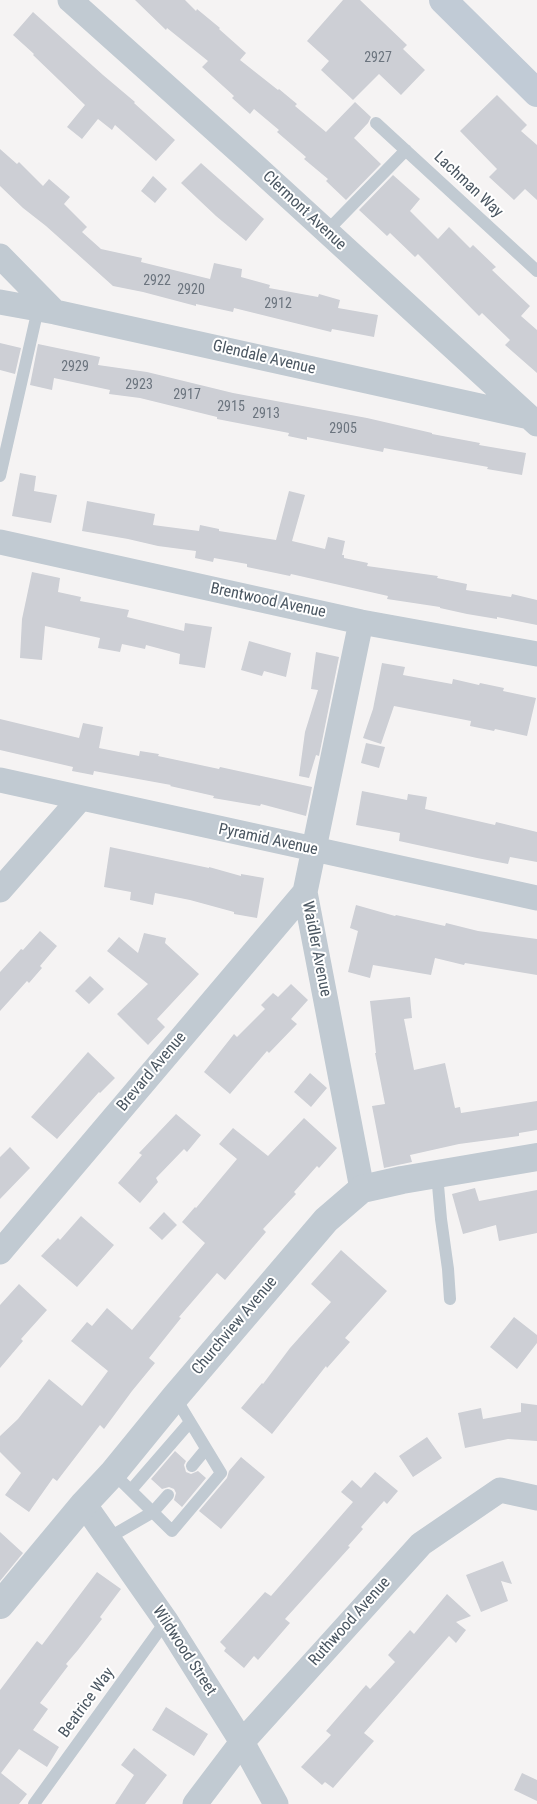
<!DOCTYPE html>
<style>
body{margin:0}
canvas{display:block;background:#f5f3f3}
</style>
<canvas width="537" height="1804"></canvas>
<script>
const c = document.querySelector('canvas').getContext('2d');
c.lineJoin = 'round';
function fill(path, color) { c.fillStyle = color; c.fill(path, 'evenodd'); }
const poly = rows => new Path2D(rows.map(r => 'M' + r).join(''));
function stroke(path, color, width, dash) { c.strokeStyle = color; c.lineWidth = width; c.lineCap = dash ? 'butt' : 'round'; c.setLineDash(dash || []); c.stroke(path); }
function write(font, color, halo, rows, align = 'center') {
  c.font = font + ' "Roboto Condensed",sans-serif'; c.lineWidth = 4; c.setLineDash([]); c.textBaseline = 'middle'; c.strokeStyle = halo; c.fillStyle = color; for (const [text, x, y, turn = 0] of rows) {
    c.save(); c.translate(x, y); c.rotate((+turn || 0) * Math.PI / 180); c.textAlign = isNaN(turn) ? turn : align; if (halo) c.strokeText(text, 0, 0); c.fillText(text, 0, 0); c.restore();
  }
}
fill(poly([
 [135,0,185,0,196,11,197,9,220,28,219,29,246,53,240,60,278,90,279,89,297,104,295,106,326,132,355,102,371,117,368,123,354,138,381,164,346,200,326,181,328,179,304,159,306,157,277,132,279,130,254,109,250,114,232,98,234,96,202,67,208,61,167,28,166,30],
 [343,0,360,0,407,45,403,49,425,70,401,95,379,74,353,100,321,70,329,61,307,41],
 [33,12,103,75,135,102,134,103,175,140,156,161,115,125,112,130,98,119,82,139,67,127,85,105,33,55,34,54,13,35],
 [497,95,527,125,521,131,537,145,537,200,525,189,514,200,489,177,497,169,460,131],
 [0,149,17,164,19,162,43,186,49,179,70,197,64,204,87,227,82,232,101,249,142,258,141,262,210,279,214,263,242,269,241,277,270,285,269,288,318,297,319,294,340,300,338,308,378,315,374,337,332,329,331,332,234,308,233,312,196,304,196,306,143,292,113,286,46,226,23,208,0,186],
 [201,163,264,219,246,241,216,216,181,183],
 [393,175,420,199,410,211,438,239,449,227,470,248,473,245,496,267,492,270,530,306,521,316,537,330,537,373,505,345,510,340,482,313,479,316,418,254,415,257,390,233,387,236,359,210],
 [153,176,167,189,155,203,141,191],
 [0,343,21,348,15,374,0,370],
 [38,344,100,357,98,365,147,372,233,393,367,418,432,433,432,434,480,443,479,445,526,453,522,475,487,469,488,467,384,448,383,452,307,437,307,440,288,436,289,433,217,419,217,417,140,398,109,394,110,390,54,378,52,390,30,385],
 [20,473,36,476,34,491,57,495,51,523,12,516],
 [289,491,305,495,292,541,325,549,328,537,345,541,342,555,344,555,344,558,368,563,367,566,438,576,437,578,467,584,466,590,511,597,512,594,537,600,537,625,497,617,497,619,467,614,440,608,440,607,387,599,388,596,291,574,290,576,247,567,247,564,214,558,213,562,195,558,196,551,158,546,128,539,82,531,87,501,155,514,153,525,199,531,200,525,219,529,219,531,276,540],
 [32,572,60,578,58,592,81,597,80,601,129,610,127,617,184,631,185,623,212,627,205,668,179,664,180,654,146,645,145,649,122,644,120,652,98,648,100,638,45,626,42,660,20,658,22,619],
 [249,641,291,653,286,677,264,671,262,676,241,670],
 [316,652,339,657,319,756,316,755,309,778,299,776,305,732,318,690,311,689],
 [382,663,405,667,403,675,452,684,453,679,479,685,480,683,504,688,503,691,536,698,527,736,495,729,494,731,470,726,471,721,394,706,381,744,363,738,373,709],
 [0,719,79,738,83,723,103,727,99,748,139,756,140,751,159,754,158,756,219,769,220,767,312,787,306,816,261,804,260,806,213,798,214,796,170,786,171,785,94,771,93,775,72,771,73,767,0,750],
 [366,743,385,747,379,768,361,763],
 [362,791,407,800,408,794,427,797,425,809,495,825,496,822,537,832,537,862,510,857,508,864,477,858,399,841,400,833,356,825],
 [110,847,209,868,209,867,241,876,241,874,264,878,257,918,234,914,234,912,190,900,155,893,153,905,130,900,131,892,104,887],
 [356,905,395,916,396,915,445,926,446,923,478,931,537,939,537,975,465,963,464,965,435,958,431,975,373,965,370,978,348,972,358,931,350,928],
 [40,931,57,946,40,966,42,968,29,983,27,981,0,1011,0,972,21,949,23,950],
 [144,933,166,938,165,943,199,974,157,1019,165,1027,148,1045,117,1014,148,984,107,951,119,937,138,953],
 [90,976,104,989,89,1004,75,991],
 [291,984,308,1000,291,1019,297,1024,269,1053,267,1051,230,1094,204,1072,234,1034,237,1037,265,1009,261,1005,273,993,278,997],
 [410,997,412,1018,404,1019,414,1070,445,1063,455,1108,460,1107,461,1113,537,1101,537,1130,519,1133,519,1136,459,1144,410,1155,412,1162,384,1168,372,1106,385,1104,375,1053,376,1053,370,1001],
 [88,1052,115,1078,100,1093,99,1092,57,1139,31,1117],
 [310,1073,327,1088,311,1107,294,1092],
 [176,1114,201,1135,187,1152,184,1149,156,1178,158,1182,140,1203,118,1183,142,1155,139,1153],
 [304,1118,337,1148,319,1168,317,1166,294,1192,296,1194,263,1229,266,1232,225,1280,217,1273,179,1317,181,1318,149,1358,155,1363,132,1391,104,1429,100,1425,57,1481,53,1478,29,1512,5,1495,21,1473,0,1452,0,1436,18,1419,49,1379,82,1406,108,1371,71,1341,87,1322,92,1326,107,1308,132,1330,205,1243,182,1222,195,1207,196,1208,237,1159,219,1144,233,1128,268,1156],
 [10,1147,30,1168,0,1199,0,1157],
 [475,1188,479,1201,537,1190,537,1233,499,1241,496,1225,463,1234,452,1194],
 [164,1212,177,1225,162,1240,149,1228],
 [81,1216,114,1245,77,1287,41,1256,58,1238,60,1240],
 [341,1250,387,1291,345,1338,350,1342,327,1368,326,1366,272,1434,241,1408,262,1383,263,1384,290,1348,331,1302,311,1284],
 [19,1284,47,1310,21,1339,23,1341,0,1368,0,1305],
 [514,1317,537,1335,537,1343,517,1369,490,1347],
 [521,1403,537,1405,537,1441,508,1439,465,1448,458,1413,481,1408,483,1419,521,1412],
 [427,1437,442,1458,413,1477,399,1456],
 [175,1451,186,1461,184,1465,186,1472,191,1474,198,1471,206,1478,182,1507,174,1500,176,1493,174,1489,169,1487,162,1489,151,1479],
 [241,1457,265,1477,221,1529,199,1511,227,1478,229,1471],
 [375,1472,398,1491,387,1504,384,1501,361,1527,363,1529,348,1546,350,1547,285,1619,290,1623,258,1660,254,1656,244,1668,224,1651,226,1648,220,1642,265,1592,271,1596,353,1502,341,1492,352,1480,361,1488],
 [0,1532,23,1553,0,1581],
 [503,1561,512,1584,501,1581,508,1601,481,1612,466,1575],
 [97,1572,121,1589,100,1617,102,1619,78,1650,66,1664,68,1666,40,1703,48,1709,33,1730,59,1747,47,1767,19,1749,1,1773,27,1794,19,1804,0,1804,0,1690,37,1641,42,1645],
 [447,1594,471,1616,456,1622,466,1630,456,1643,449,1636,364,1733,374,1741,333,1788,325,1782,322,1785,301,1767,331,1735,326,1731,366,1685,370,1689,395,1662,388,1655,410,1630,414,1634],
 [166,1707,208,1734,194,1756,152,1730],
 [134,1748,167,1775,145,1804,115,1804,134,1775,121,1765],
 [522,1773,537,1780,537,1801,514,1790]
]), '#cdcfd5');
stroke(poly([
 [376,123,537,271],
 [326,232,406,150],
 [0,476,38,309],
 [437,1174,441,1219,448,1269,450,1299],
 [192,1466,206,1449],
 [113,1473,172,1531,221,1473,175,1397],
 [131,1490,190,1422],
 [108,1538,153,1512,168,1495],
 [34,1804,166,1621]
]), '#c1cad2', 12);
stroke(poly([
 [70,0,252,163,537,424],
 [0,256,55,312],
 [0,302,55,312,525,416],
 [0,542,361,622,537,654],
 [361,622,305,892,362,1189],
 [0,780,537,898],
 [0,890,80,799],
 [0,1252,305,892],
 [84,1504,166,1621,242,1742,276,1804],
 [195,1804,242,1742,421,1544,500,1490,537,1498]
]), '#c1cad2', 25);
stroke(poly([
 [0,1605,84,1504,113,1473,175,1397,326,1220,362,1189,402,1180,537,1157]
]), '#c1cad2', 28);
stroke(poly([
 [443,0,537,93]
]), '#c1cbd6', 28);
write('14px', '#6b747e', null, [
 ["2927",378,58],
 ["2922",157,281],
 ["2920",191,290],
 ["2912",278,304],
 ["2929",75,367],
 ["2923",139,385],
 ["2917",187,395],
 ["2915",231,407],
 ["2913",266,414],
 ["2905",343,429]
]);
write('16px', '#4a5661', '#fff', [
 ["Lachman Way",468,185,43],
 ["Clermont Avenue",304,211,43],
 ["Glendale Avenue",264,358,13],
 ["Brentwood Avenue",268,601,12],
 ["Pyramid Avenue",268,840,12],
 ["Waidler Avenue",316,949,79],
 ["Brevard Avenue",152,1072,-50],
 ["Churchview Avenue",235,1326,-50],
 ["Ruthwood Avenue",350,1622,-48],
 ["Wildwood Street",184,1651,57],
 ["Beatrice Way",87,1703,-54]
]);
</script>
